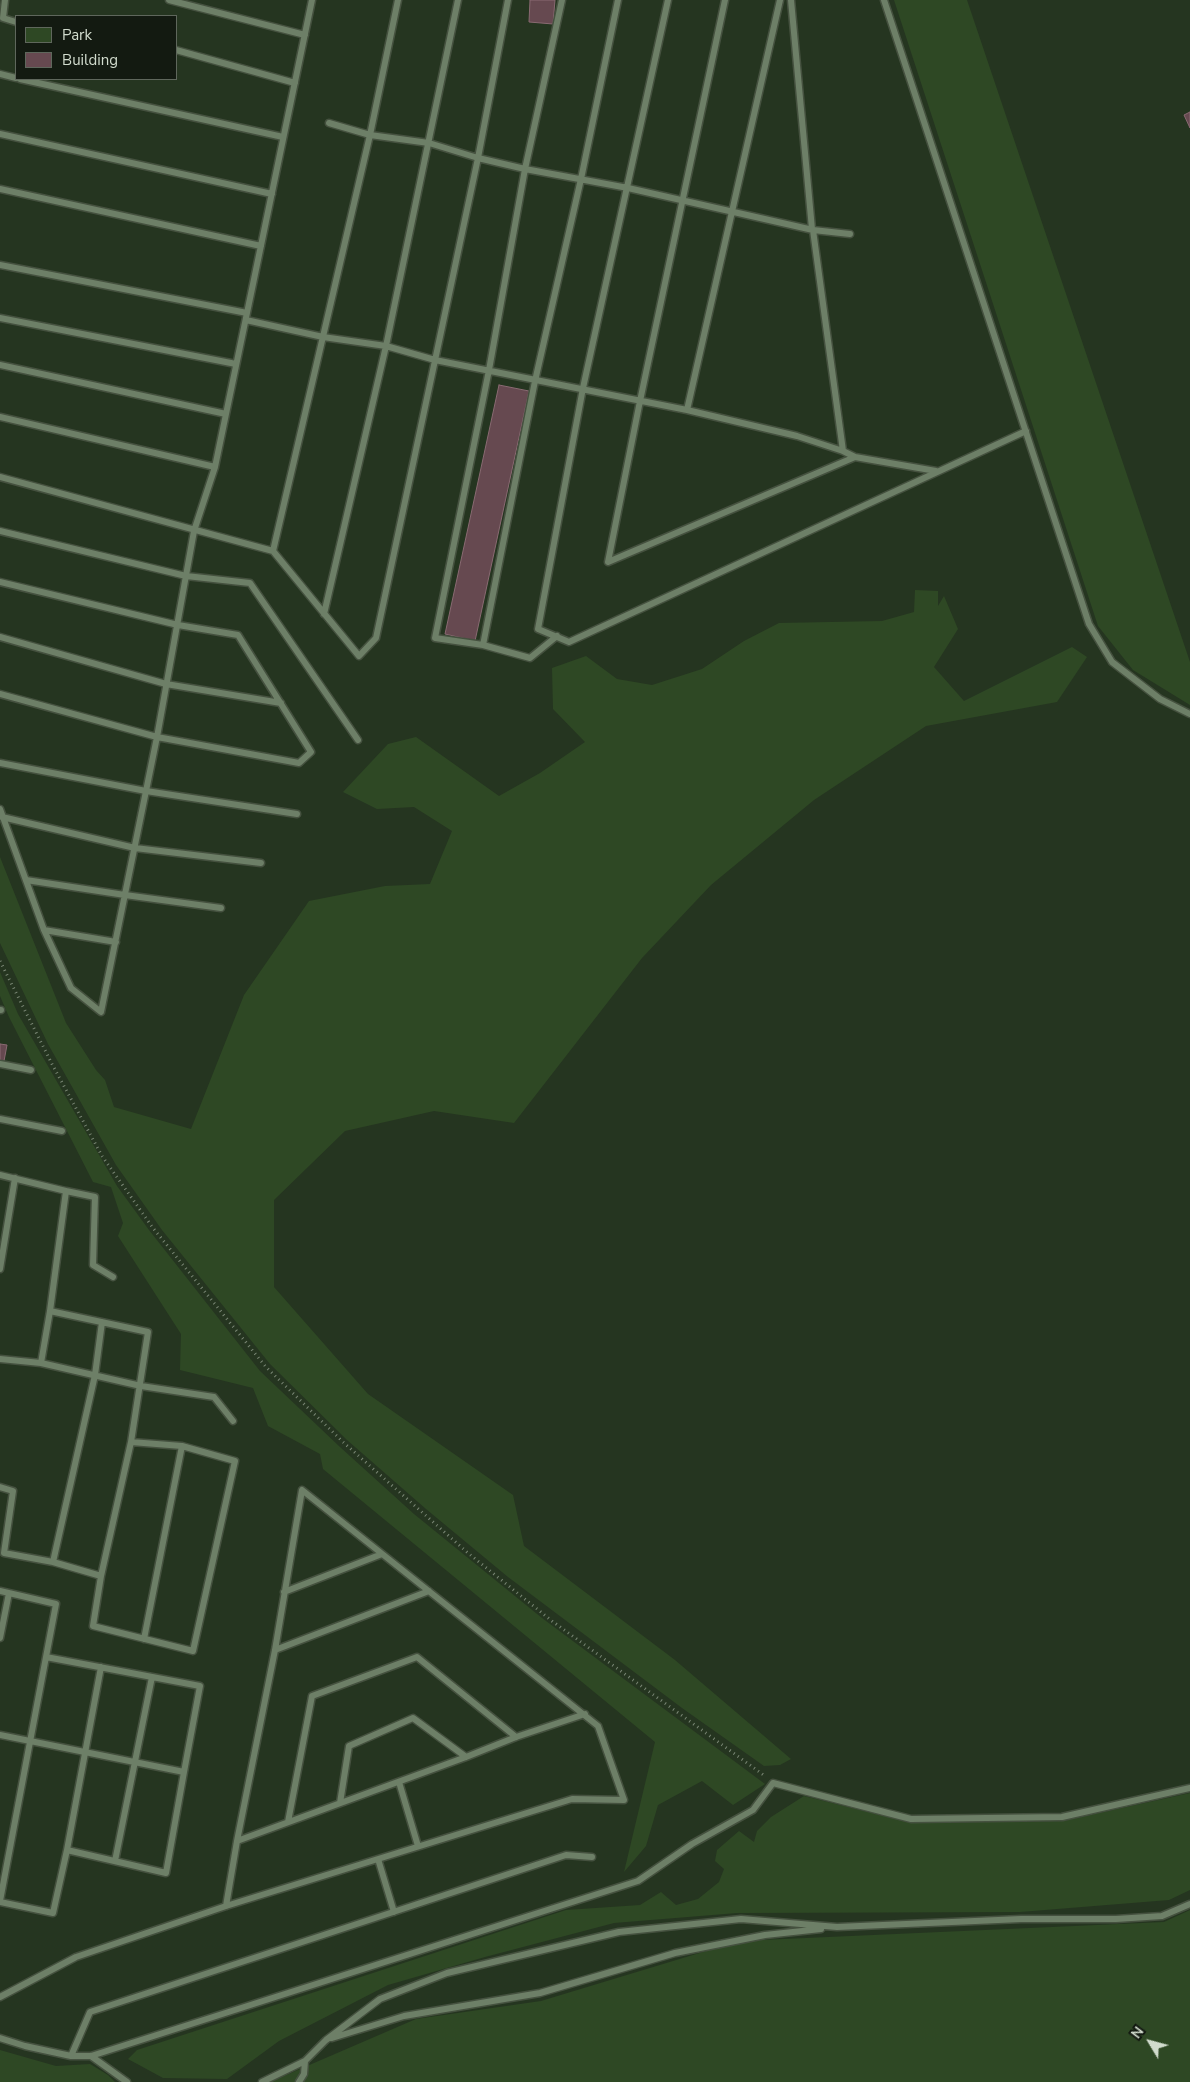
<!DOCTYPE html>
<style>
body{margin:0}
#map{position:relative;width:1190px;height:2082px;overflow:hidden;background:#253520;font-family:"Nunito Sans",sans-serif}
canvas{display:block}
.legend{position:absolute;left:15px;top:15px;width:162px;height:65px;box-sizing:border-box;background:#131a11;border:1px solid #5f675c;margin:0;padding:6px 9px;list-style:none;font-size:15px;color:#d1dbcd}
.legend li{display:flex;align-items:center;gap:10px;height:25px}
.legend b{width:25px;border:1px solid #5f675c}
.north{position:absolute;left:1125px;top:2017px;width:50px;height:50px;-webkit-text-stroke:4px #131a11;paint-order:stroke;rotate:307deg;font-size:14px;font-weight:700;line-height:20px;text-align:center;color:#d1dbcd}
.north::after{content:'';display:block;margin:auto;width:18px;height:22px;background:#d1dbcd;clip-path:polygon(50% 0,100% 100%,50% 72%,0 100%)}
</style>
<div id="map">
<canvas width="1190" height="2082"></canvas>
<ul class="legend">
<li><b style="height:14px;background:#2e4824"></b>Park</li>
<li><b style="height:14px;background:#664950"></b>Building</li>
</ul>
<div class="north">N</div>
</div>
<script>
const c = document.querySelector('canvas').getContext('2d');
c.lineJoin = 'round';
function fill(path, color) { c.fillStyle = color; c.fill(path, 'evenodd'); }
const poly = rows => new Path2D(rows.map(r => 'M' + r).join(''));
function stroke(path, color, width, dash) { c.strokeStyle = color; c.lineWidth = width; c.lineCap = dash ? 'butt' : 'round'; c.setLineDash(dash || []); c.stroke(path); }
fill(poly([
 [894,0,967,0,1190,662,1190,705,1133,670,1098,626],
 [915,590,938,591,938,606,944,596,958,629,934,667,964,701,1072,647,1087,657,1057,702,926,726,814,800,711,885,642,958,514,1123,434,1111,345,1131,274,1200,274,1287,368,1394,513,1495,524,1546,675,1660,791,1759,780,1765,764,1766,682,1708,508,1577,426,1509,347,1440,270,1364,162,1230,116,1165,48,1044,0,943,0,857,66,1023,96,1070,105,1080,114,1107,191,1129,244,995,309,901,385,886,430,884,452,831,414,807,377,809,343,792,388,744,416,737,499,796,540,773,585,742,553,709,552,668,586,656,617,679,652,685,702,669,744,641,779,623,882,621,914,612],
 [0,972,18,1014,117,1186,149,1230,260,1371,340,1447,414,1514,542,1618,765,1784,733,1805,702,1781,658,1805,646,1846,624,1872,655,1742,323,1469,320,1454,268,1426,253,1388,180,1370,181,1334,118,1236,123,1223,111,1187,93,1182,9,1017,0,996],
 [1190,1793,1190,1890,1169,1900,1020,1912,737,1913,614,1923,485,1957,388,1985,279,2041,227,2079,163,2078,128,2059,137,2050,566,1910,640,1905,661,1892,676,1905,698,1899,719,1882,724,1869,715,1861,717,1850,739,1831,754,1842,757,1831,771,1817,804,1796,912,1823,1063,1821],
 [1190,1910,1190,2082,270,2082,416,2019,541,2001,739,1941,1164,1922],
 [0,2050,56,2066,90,2064,108,2075,115,2082,0,2082]
]), '#2e4824');
const building = poly([
 [530,0,555,0,553,24,529,22,530,0],
 [1190,112,1190,128,1184,115,1190,112],
 [499,385,529,391,475,641,445,634,499,385],
 [0,1044,7,1045,4,1061,0,1060,0,1044]
]);
fill(building, '#664950');
stroke(building, '#896a72', 1);
const lane = poly([
 [5,0,3,18,16,22],
 [169,0,305,35],
 [668,0,583,388,538,629,569,642,1026,431],
 [725,0,640,401,608,562,855,457],
 [791,0,812,229],
 [884,0,1089,624,1112,662,1160,699,1190,714],
 [176,50,295,83],
 [0,74,16,78],
 [20,79,283,137],
 [329,123,370,135,429,143,478,158,525,169,628,188,813,230,850,234],
 [0,134,272,194],
 [0,189,261,246],
 [813,230,843,451],
 [0,265,247,313],
 [0,318,236,364],
 [246,320,323,337,386,346,435,360,687,410,797,436,843,451,855,457,936,471],
 [0,365,226,414],
 [687,410,780,0],
 [0,417,215,467],
 [0,477,273,551,359,656,376,638,478,158,508,0],
 [0,531,186,576,250,583,358,740],
 [273,551,370,135,398,0],
 [0,582,178,625,238,635,311,752,299,763,157,737,0,694],
 [324,614,386,346,458,0],
 [557,636,530,658,483,645,535,381,581,179,618,0],
 [0,637,166,684,281,703],
 [483,645,435,638,489,370,525,169,562,0],
 [0,763,146,791,297,814],
 [0,809,44,930,71,988,101,1012,157,737,194,531,215,467,312,0],
 [2,817,135,848,261,863],
 [26,880,125,895,221,908],
 [44,930,116,942],
 [0,1010,1,1010],
 [0,1064,31,1070],
 [0,1119,62,1131],
 [0,1175,66,1191,50,1311,41,1363],
 [66,1191,95,1197,93,1265,113,1277],
 [0,1269,15,1178],
 [50,1311,148,1332,131,1442],
 [0,1359,41,1363,141,1386,214,1397,233,1421],
 [131,1442,182,1446,235,1461,193,1651,93,1626,101,1576,131,1442],
 [0,1487,13,1491,4,1553,53,1562,101,1576],
 [53,1562,95,1375,102,1322],
 [0,1591,56,1604,46,1657,200,1686,184,1772,0,1735],
 [284,1592,382,1554],
 [0,1638,9,1593],
 [144,1639,182,1446],
 [275,1650,429,1591],
 [399,1782,418,1846],
 [340,1803,349,1746,413,1718,466,1757],
 [288,1822,312,1696,417,1657,516,1737],
 [237,1841,466,1757,516,1737,585,1714],
 [67,1850,101,1667],
 [378,1859,394,1912],
 [115,1861,152,1677],
 [0,1901,46,1657],
 [0,1902,53,1913,67,1850,166,1873,184,1772],
 [0,1997,76,1957,226,1906,572,1799,624,1800,598,1726,302,1490,275,1650,237,1841,226,1906],
 [0,2038,25,2046,71,2056,91,2056,638,1881,692,1844,753,1810,773,1783,911,1819,1062,1817,1190,1788],
 [332,2038,404,2016,540,1993,675,1953,765,1935,821,1929],
 [71,2056,90,2012,566,1855,592,1857],
 [91,2056,127,2082],
 [262,2082,305,2061,326,2040,380,1999,447,1973,619,1932,741,1919,837,1927,1021,1919,1116,1919,1162,1916,1190,1904],
 [299,2082,304,2074,305,2061]
]);
stroke(lane, '#45513f', 9);
stroke(poly([
 [0,961,52,1064,102,1156,153,1228,266,1367,343,1442,468,1553,552,1621,765,1776]
]), '#7a8775', 3, [1, 4]);
stroke(lane, '#6d7f67', 6);
</script>
